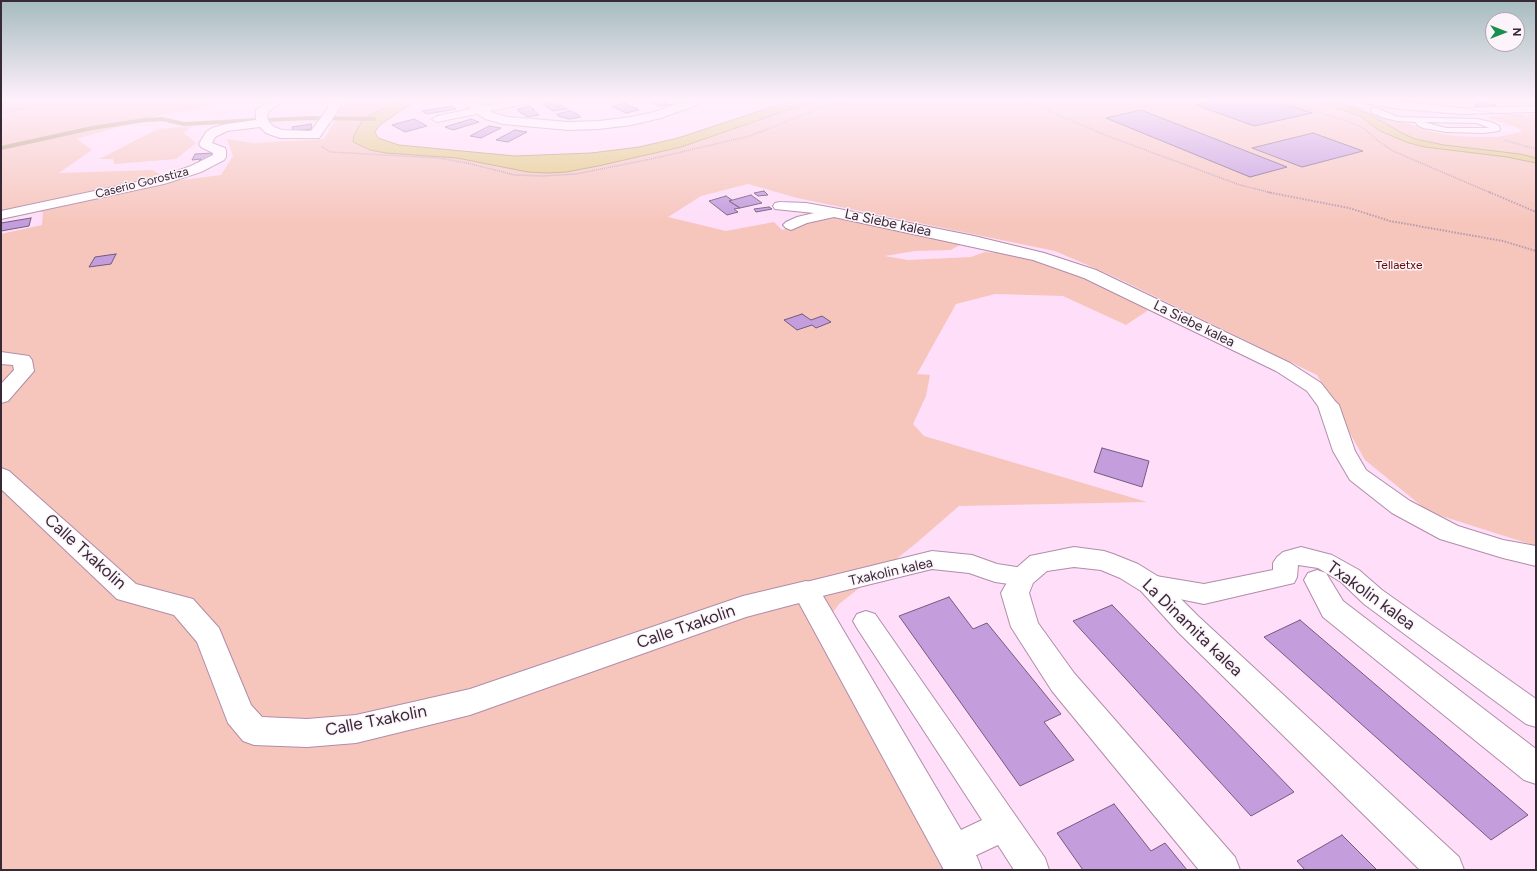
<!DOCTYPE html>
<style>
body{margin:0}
#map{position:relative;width:1537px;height:871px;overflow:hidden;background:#fedef9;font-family:Figtree,sans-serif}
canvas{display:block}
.frame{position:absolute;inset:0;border:2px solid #382936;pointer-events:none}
.north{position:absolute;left:1485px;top:12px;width:40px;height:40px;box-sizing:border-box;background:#fcf4fa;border:1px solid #aea3ac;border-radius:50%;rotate:90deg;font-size:11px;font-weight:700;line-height:16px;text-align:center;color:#382936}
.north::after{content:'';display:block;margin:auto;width:14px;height:18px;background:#18904c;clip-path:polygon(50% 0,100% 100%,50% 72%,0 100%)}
</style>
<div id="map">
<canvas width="1537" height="871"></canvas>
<div class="frame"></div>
<div class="north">N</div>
</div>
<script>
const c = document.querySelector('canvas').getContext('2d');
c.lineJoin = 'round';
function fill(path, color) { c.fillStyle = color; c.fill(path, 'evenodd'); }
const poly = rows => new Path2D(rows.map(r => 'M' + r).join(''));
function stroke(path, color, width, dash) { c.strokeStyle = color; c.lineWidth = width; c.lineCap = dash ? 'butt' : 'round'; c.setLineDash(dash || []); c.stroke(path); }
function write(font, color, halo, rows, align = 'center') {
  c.font = font + ' Figtree,sans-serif'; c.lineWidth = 3; c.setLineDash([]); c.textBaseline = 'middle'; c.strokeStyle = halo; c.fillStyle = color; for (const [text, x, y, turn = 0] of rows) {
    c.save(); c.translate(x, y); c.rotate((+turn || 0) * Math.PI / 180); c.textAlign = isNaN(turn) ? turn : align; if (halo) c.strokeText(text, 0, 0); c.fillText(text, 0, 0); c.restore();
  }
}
fill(poly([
 [1,100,228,100,194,110,164,114,77,139,92,150,59,173,152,170,174,181,221,175,233,156,227,139,254,143,324,139,344,105,386,101,387,100,399,100,367,117,362,121,354,135,353,143,370,150,386,153,457,158,528,172,547,173,566,172,681,147,786,111,806,100,1342,100,1357,106,1373,115,1410,124,1427,131,1456,136,1479,137,1497,137,1521,132,1521,130,1511,125,1486,118,1493,116,1536,114,1536,546,1429,512,1365,460,1317,375,1115,277,1055,251,797,198,748,184,701,196,668,217,726,231,774,222,782,230,815,221,822,217,840,216,965,242,951,250,915,251,885,256,908,260,971,257,985,252,1038,256,1156,305,1126,325,1063,296,995,294,956,304,917,374,930,375,926,396,913,424,924,436,1147,502,959,506,914,545,839,604,818,633,951,870,1,870,1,234,42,225,43,212,32,212,1,219],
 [192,126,184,133,196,143,176,159,114,164,113,159,99,159,158,129]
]), '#f6c6bc');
const water = poly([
 [399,100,417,100,380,125,375,132,378,138,399,145,515,156,591,153,639,147,678,138,793,100,817,100,681,147,598,166,566,172,547,173,528,172,457,158,386,153,370,150,353,142,354,135,362,121,367,117,399,100],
 [1314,100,1329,100,1367,113,1402,133,1415,139,1444,145,1520,154,1536,158,1536,163,1507,157,1425,147,1409,143,1380,131,1360,116,1314,100]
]);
fill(water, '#e1c97e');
stroke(water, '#ae9968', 1);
stroke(poly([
 [264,120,311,118,374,119],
 [1,148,92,128,145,120,162,119,184,124,257,120]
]), '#ae9968', 4);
const building = poly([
 [654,100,662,100,671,105,659,106,649,101,654,100],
 [1218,100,1274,100,1312,113,1254,126,1196,105,1218,100],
 [556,101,567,109,553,111,542,104,556,101],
 [1475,101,1496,105,1489,109,1475,106,1475,101],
 [625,103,639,110,626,113,612,106,625,103],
 [452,106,456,109,427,114,422,111,452,106],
 [529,106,535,110,533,110,539,115,528,117,518,111,521,111,517,109,529,106],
 [1141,110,1287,167,1250,177,1106,118,1141,110],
 [570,111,575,113,581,117,569,119,558,116,557,114,570,111],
 [414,119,427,126,405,132,392,125,414,119],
 [471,119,479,122,453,130,445,127,471,119],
 [311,124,312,129,293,131,292,127,311,124],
 [489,126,501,128,481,138,470,136,489,126],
 [515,130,527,132,508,142,496,140,515,130],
 [1313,133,1363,151,1302,167,1252,148,1313,133],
 [213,153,209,158,211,160,199,161,201,159,192,160,195,154,213,153],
 [764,191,768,195,758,196,754,193,764,191],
 [751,195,762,203,740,208,729,201,751,195],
 [726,196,732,200,729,201,740,208,734,209,738,212,727,215,709,201,726,196],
 [769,207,772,209,756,212,754,209,769,207],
 [31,218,29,226,1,231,1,223,31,218],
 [116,254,111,264,89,267,95,257,116,254],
 [802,314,811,320,822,316,831,322,816,328,812,325,797,330,784,320,802,314],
 [1102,448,1149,461,1142,487,1094,472,1102,448],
 [949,597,973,629,987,623,1061,714,1044,722,1074,760,1020,786,899,616,949,597],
 [1112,605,1294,792,1251,816,1073,621,1112,605],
 [1300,620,1528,815,1491,840,1264,637,1300,620],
 [1114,804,1151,851,1165,843,1187,870,1083,870,1057,833,1114,804],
 [1342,835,1377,870,1305,870,1297,861,1342,835]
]);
fill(building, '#c49ddd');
stroke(building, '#715b7f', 1);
const service = poly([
 [1371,108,1377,108,1398,117,1477,119,1491,122,1499,126,1500,129,1499,131,1484,133,1446,132,1423,128,1417,125,1416,122,1397,121,1381,117,1371,112,1371,108],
 [1424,122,1477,123,1489,128,1446,128,1424,122]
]);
const pedestrian = poly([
 [513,100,534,100,529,103,437,122,432,119,437,116,513,100],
 [1301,547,1332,555,1359,570,1382,590,1536,699,1536,727,1526,724,1364,604,1341,582,1318,568,1298,565,1297,577,1294,583,1204,604,1150,593,1141,591,1138,584,1141,577,1150,575,1204,584,1273,570,1273,563,1277,557,1283,552,1301,547],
 [932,551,972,555,997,564,1023,568,1032,571,1035,577,1032,583,1023,586,995,582,969,573,932,569,806,600,797,598,794,591,797,584,806,582,932,551],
 [866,611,875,614,1045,858,1049,870,1014,870,998,845,953,866,942,861,937,850,942,839,982,820,857,628,853,621,857,614,866,611]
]);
const minor = poly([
 [270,100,284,100,268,112,267,117,269,122,274,127,282,130,311,131,328,108,329,100,341,100,340,108,319,138,280,138,266,133,260,127,227,131,215,137,212,143,225,148,226,151,226,157,224,160,201,172,164,184,1,219,1,211,160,177,191,166,213,155,213,153,201,147,199,144,206,132,212,128,226,124,256,120,256,110,270,100],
 [462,100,475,100,493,113,508,117,568,122,599,121,631,117,654,112,689,100,707,100,705,102,661,118,631,125,599,129,568,130,503,124,485,119,475,112,462,100],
 [1525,100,1536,100,1536,106,1532,105,1525,100],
 [780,202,806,203,839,209,974,236,1044,253,1096,270,1290,363,1321,383,1335,401,1339,405,1355,451,1366,470,1410,501,1458,526,1503,540,1536,546,1536,566,1503,558,1440,539,1392,513,1350,480,1333,451,1318,406,1307,391,1276,371,1084,278,1033,260,834,217,807,223,791,230,786,228,783,225,786,222,797,217,814,213,775,209,773,206,775,203,780,202],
 [1,352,29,356,32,360,34,371,8,401,1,403,1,384,14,370,13,365,1,364,1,352],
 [1,468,9,471,136,584,193,599,219,628,251,705,262,717,307,719,356,715,470,689,743,596,806,581,816,584,977,857,982,870,944,870,799,603,746,617,470,715,356,743,307,747,254,745,243,741,228,723,197,642,174,615,117,599,1,489,1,468],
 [1074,547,1104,551,1113,554,1138,564,1159,577,1198,616,1459,857,1464,870,1420,870,1178,632,1141,591,1120,578,1101,570,1074,567,1047,571,1033,583,1029,593,1038,623,1074,673,1235,857,1240,870,1199,870,1052,691,1011,627,1001,593,1014,570,1030,556,1074,547],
 [1317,570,1326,573,1343,601,1536,749,1536,784,1524,780,1323,617,1304,580,1308,573,1317,570]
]);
const tertiary = poly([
 [1357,100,1385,100,1462,108,1536,106,1536,112,1462,114,1400,109,1363,103,1357,100]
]);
stroke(service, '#b18caa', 2);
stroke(pedestrian, '#b18caa', 2);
stroke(minor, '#b18caa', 2);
stroke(tertiary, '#b18caa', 2);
stroke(poly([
 [1024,100,1105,135,1240,185,1272,193],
 [1281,100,1352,123,1365,129,1377,140,1393,151,1491,193],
 [1,113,26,108,31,104,32,100],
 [1504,140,1536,149],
 [322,147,331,152,438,158,467,163,515,175,543,176,576,174,651,159,750,136,823,107,851,100]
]), '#b39aaf', 1.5, [1, 1]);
stroke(poly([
 [1267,192,1349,208,1390,221,1503,241,1536,251],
 [1489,192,1536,212]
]), '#b39aaf', 2, [1.5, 1.5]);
fill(service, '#fff');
fill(pedestrian, '#fff');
fill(minor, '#fff');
fill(tertiary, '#fff');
stroke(poly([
 [1441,105,1524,117]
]), '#b39aaf', 1.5, [1, 1]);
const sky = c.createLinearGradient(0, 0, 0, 222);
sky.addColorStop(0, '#a5bcbe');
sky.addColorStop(0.45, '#fff0fc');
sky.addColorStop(1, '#fff0fc00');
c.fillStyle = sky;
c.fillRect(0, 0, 1537, 222);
write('12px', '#382936', '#fcf4fa', [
 ["Caserio Gorostiza",142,183,-14]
]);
write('12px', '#670800', '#fcf4fa', [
 ["Tellaetxe",1399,265]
]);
write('14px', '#382936', '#fcf4fa', [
 ["La Siebe kalea",888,223,12],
 ["La Siebe kalea",1194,324,26],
 ["Txakolin kalea",891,572,-13]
]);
write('17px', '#382936', '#fcf4fa', [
 ["Calle Txakolin",85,552,42],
 ["Txakolin kalea",1371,596,36],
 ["Calle Txakolin",686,627,-19],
 ["La Dinamita kalea",1192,628,44],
 ["Calle Txakolin",376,721,-11]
]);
</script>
